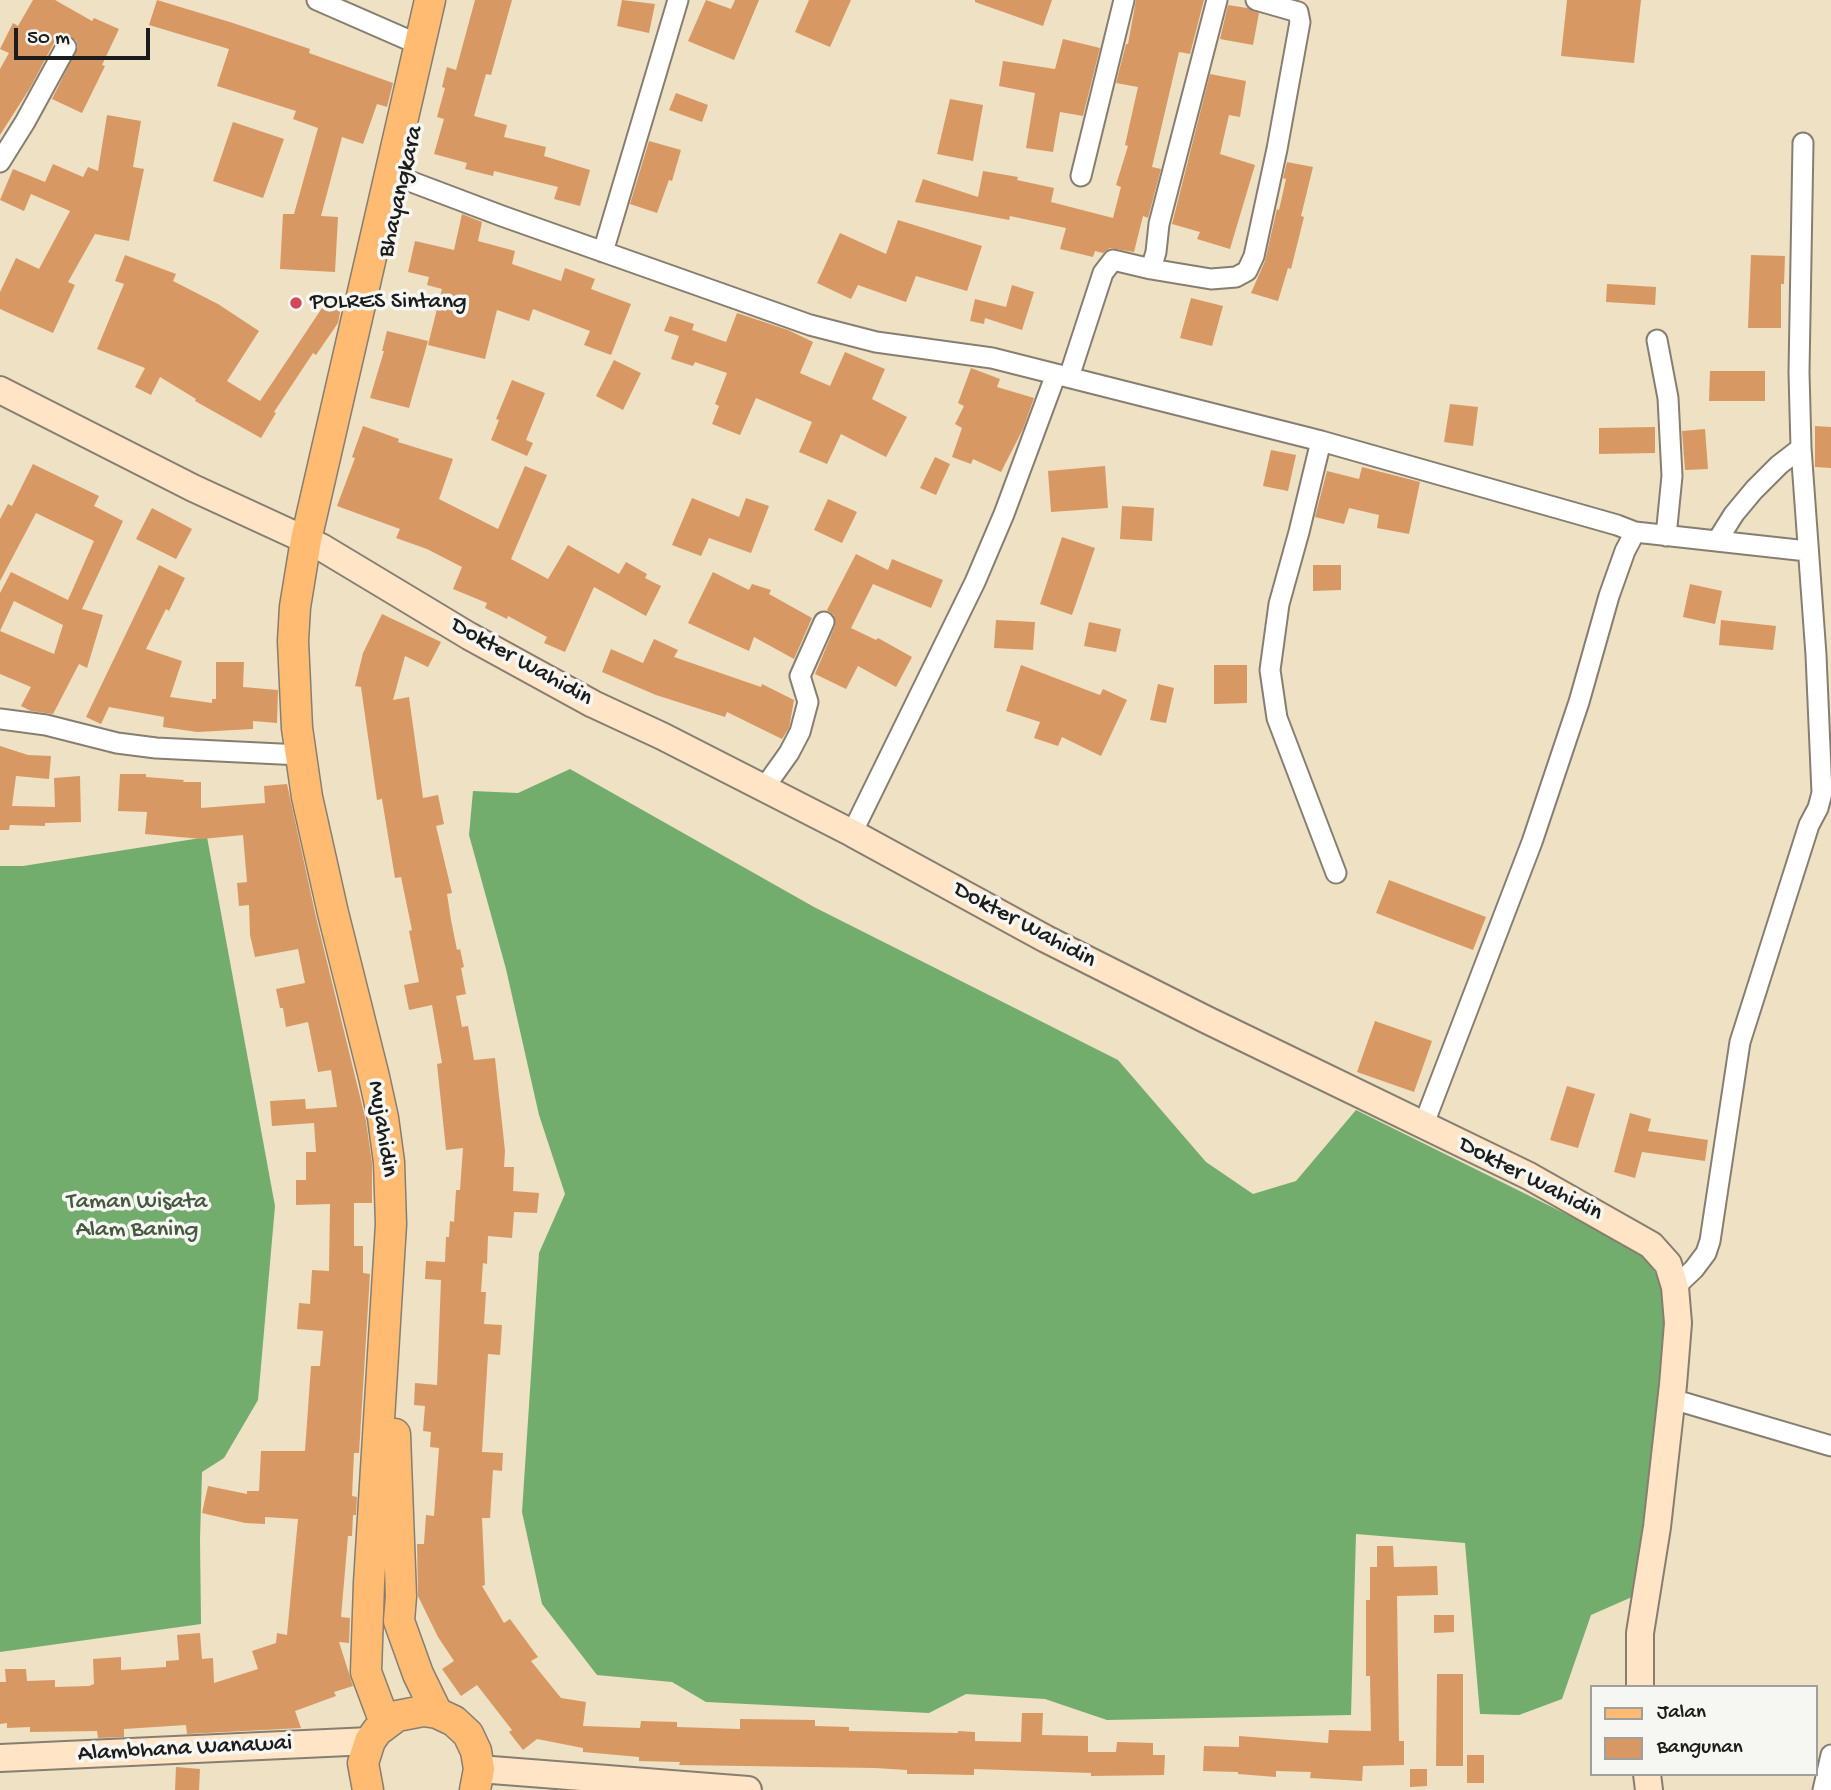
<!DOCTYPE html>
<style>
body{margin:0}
#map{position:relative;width:1831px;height:1790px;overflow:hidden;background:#efe1c3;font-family:"Gochi Hand",sans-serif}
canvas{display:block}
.legend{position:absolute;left:1590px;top:1685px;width:228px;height:91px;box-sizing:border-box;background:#f6f6f2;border:2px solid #9f9f9c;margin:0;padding:9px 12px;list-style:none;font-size:21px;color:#1c1c1c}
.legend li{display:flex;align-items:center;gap:14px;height:35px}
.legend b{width:35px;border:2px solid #9f9f9c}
.scale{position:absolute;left:14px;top:28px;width:136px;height:32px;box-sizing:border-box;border:4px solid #1c1c1c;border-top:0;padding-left:9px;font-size:21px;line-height:24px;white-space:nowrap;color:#1c1c1c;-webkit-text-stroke:5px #f6f6f2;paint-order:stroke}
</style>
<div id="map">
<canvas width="1831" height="1790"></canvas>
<ul class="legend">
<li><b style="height:9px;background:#febb71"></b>Jalan</li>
<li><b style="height:19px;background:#d79863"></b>Bangunan</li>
</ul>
<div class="scale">50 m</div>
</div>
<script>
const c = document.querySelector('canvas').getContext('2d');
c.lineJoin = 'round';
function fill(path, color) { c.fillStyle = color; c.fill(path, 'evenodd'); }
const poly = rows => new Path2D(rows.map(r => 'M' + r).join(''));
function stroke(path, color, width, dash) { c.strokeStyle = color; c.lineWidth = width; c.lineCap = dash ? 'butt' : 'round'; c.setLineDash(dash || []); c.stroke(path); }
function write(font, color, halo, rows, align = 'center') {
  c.font = font + ' "Gochi Hand",sans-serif'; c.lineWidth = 7; c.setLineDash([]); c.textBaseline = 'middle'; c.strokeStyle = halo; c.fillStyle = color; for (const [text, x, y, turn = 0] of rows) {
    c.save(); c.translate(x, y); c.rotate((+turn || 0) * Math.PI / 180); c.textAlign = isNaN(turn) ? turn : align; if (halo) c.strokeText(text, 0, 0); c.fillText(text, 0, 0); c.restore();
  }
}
fill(poly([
 [570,769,814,907,1118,1060,1206,1162,1253,1194,1296,1181,1356,1110,1645,1253,1673,1308,1653,1489,1632,1597,1591,1615,1562,1699,1519,1715,1480,1714,1465,1543,1356,1534,1351,1715,1107,1720,1045,1699,966,1694,929,1713,706,1702,672,1682,597,1675,542,1604,522,1512,539,1253,565,1194,539,1115,506,969,469,835,473,791,518,793],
 [207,837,275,1206,258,1400,224,1458,202,1472,200,1539,201,1624,0,1652,0,866,23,866]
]), '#72ad6d');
fill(poly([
 [33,0,55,0,92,21,94,18,119,29,102,65,105,66,82,113,52,99,78,47,76,40,65,35,55,41,30,88,0,135,0,69,9,53,0,49,13,23,18,26],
 [157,0,233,23,310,49,309,53,393,83,387,107,377,104,363,144,342,137,321,216,338,217,335,272,280,269,283,214,294,214,318,128,293,119,296,111,217,86,229,49,149,25],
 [475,0,512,0,491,75,486,74,474,116,507,125,504,137,546,147,544,156,590,170,580,206,554,199,558,187,494,171,493,176,465,169,467,163,434,154,444,119,437,117,445,88,442,87,447,67,456,70],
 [622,0,655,4,649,33,617,26],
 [706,0,731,9,735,0,759,0,734,60,688,41],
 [809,0,851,0,830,47,795,32],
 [975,0,1052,0,1043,26,975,2],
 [1136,0,1204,0,1190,54,1179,52,1152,167,1161,169,1148,218,1143,216,1134,252,1110,248,1103,253,1095,251,1093,257,1060,249,1066,228,1010,216,1009,220,915,202,923,179,978,197,983,171,1018,177,1017,180,1054,188,1051,202,1113,218,1121,187,1116,185,1128,146,1125,145,1138,87,1116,83,1126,44,1128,44],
 [1567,0,1641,0,1634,63,1561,56],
 [1228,5,1247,8,1259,13,1253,45,1220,39],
 [1063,39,1100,48,1083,116,1060,112,1053,152,1026,148,1035,93,999,86,1003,61,1055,69],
 [1210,74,1246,81,1240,117,1229,115,1220,154,1255,165,1230,249,1197,239,1200,232,1172,224],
 [676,93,708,105,702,122,669,110],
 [950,99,983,105,973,161,937,154],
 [107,115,141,121,133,167,144,169,129,241,95,234,68,282,75,285,53,333,0,309,0,292,16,258,39,269,70,211,31,194,24,211,0,200,13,169,45,182,53,164,83,177,88,167,98,171],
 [233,122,284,139,263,198,213,181],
 [649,141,681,150,672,181,669,180,657,213,630,204],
 [1287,162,1313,167,1301,216,1304,217,1291,269,1288,268,1278,301,1251,293,1265,261,1276,213,1277,209,1279,210,1286,179,1283,178],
 [462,214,482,222,478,241,515,251,512,264,561,281,565,268,595,279,591,289,631,304,611,355,584,345,590,331,533,309,529,321,497,310,485,359,428,345,442,289,427,285,429,277,408,272,415,241,454,250],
 [898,220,982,246,967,291,916,276,906,302,858,285,851,299,817,283,840,233,886,254],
 [125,255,176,274,173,281,218,304,259,331,227,381,260,401,328,299,341,308,338,323,316,355,313,353,274,412,276,413,261,438,195,401,196,399,160,377,151,395,135,387,145,368,97,349,124,284,115,281],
 [1751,255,1785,256,1784,284,1781,284,1781,328,1748,328],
 [1607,284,1656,287,1655,305,1606,302],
 [1012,285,1034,292,1022,330,985,318,984,324,970,321,975,299,1006,307],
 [1191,298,1223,306,1212,346,1180,338],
 [737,313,788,330,813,342,800,373,830,386,845,352,885,369,872,399,907,417,886,457,841,434,827,464,799,452,812,422,756,398,740,435,712,424,719,406,715,404,727,373,695,362,693,366,671,359,679,336,664,331,670,316,694,324,692,330,726,342],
 [387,331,428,341,409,408,370,398,384,351,382,351],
 [614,360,641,373,623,410,596,396],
 [971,368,1000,379,997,387,1034,398,1023,429,1001,472,973,459,971,464,952,457,962,428,955,424,964,406,958,403],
 [1710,371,1765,371,1765,401,1709,401],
 [512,380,545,393,526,440,533,443,527,456,491,440,499,420,496,419],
 [1450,404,1478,407,1473,446,1444,442],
 [363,426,399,439,398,442,453,459,439,499,498,529,525,466,547,475,511,559,548,579,568,545,619,574,626,562,647,574,645,578,661,586,646,616,594,587,565,652,544,643,547,637,508,616,507,619,485,608,487,603,453,589,462,567,427,549,396,538,400,529,337,506,355,458,352,457],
 [1815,426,1831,427,1831,468,1815,467],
 [1655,427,1655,453,1599,454,1599,428],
 [1705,429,1708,469,1685,470,1682,431],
 [1271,450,1296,455,1288,491,1263,486],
 [935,457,950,464,936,495,920,488],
 [33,464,99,496,94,506,123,521,82,609,103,615,87,668,79,664,53,714,31,711,21,706,31,687,0,674,0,593,11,572,68,600,94,541,36,513,0,581,0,519,8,504,12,506],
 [14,601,63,625,54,654,0,631],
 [1105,466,1108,508,1051,512,1048,471],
 [1362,467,1420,482,1409,534,1377,528,1379,515,1349,508,1344,524,1315,517,1327,471,1359,479],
 [692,498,739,517,746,498,769,506,751,553,709,538,701,556,672,545],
 [828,499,857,512,842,543,814,530],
 [1122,506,1154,508,1152,541,1120,539],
 [152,508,192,529,176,559,136,539],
 [1062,537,1095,548,1072,615,1040,604],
 [856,554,888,570,892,559,943,580,931,608,873,584,851,628,876,640,878,638,912,657,896,687,858,666,846,689,815,674,835,626,834,615,827,610],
 [159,565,185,578,169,611,166,609,146,649,182,661,170,697,212,703,212,699,216,699,216,662,244,662,243,687,278,690,277,723,253,721,253,729,197,732,163,727,164,717,109,707,101,724,86,717],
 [1313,565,1341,565,1341,590,1313,591],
 [713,572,749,590,752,584,771,590,769,594,812,618,794,659,754,637,749,651,688,623],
 [1690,584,1722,591,1715,624,1683,617],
 [382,614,441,642,428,667,405,656,393,700,409,697,423,798,438,795,444,824,436,826,452,893,447,894,451,920,457,950,460,949,464,967,461,968,466,994,456,996,462,1027,468,1026,474,1060,495,1058,505,1151,504,1167,514,1167,513,1191,539,1193,537,1213,514,1212,512,1238,488,1236,487,1264,483,1263,481,1292,486,1292,484,1324,502,1325,500,1355,488,1354,482,1452,503,1453,502,1471,493,1470,490,1518,482,1518,485,1585,482,1586,504,1623,510,1619,538,1657,531,1661,561,1698,586,1702,583,1726,640,1728,641,1721,677,1722,677,1727,740,1729,740,1719,815,1720,815,1726,849,1727,849,1731,958,1733,958,1731,975,1732,975,1741,1021,1742,1022,1713,1043,1713,1042,1735,1088,1736,1088,1752,1116,1752,1117,1742,1153,1743,1153,1755,1165,1755,1164,1775,1091,1776,1091,1773,974,1769,974,1775,924,1774,907,1774,907,1770,875,1768,679,1765,680,1762,639,1761,639,1757,583,1752,583,1748,537,1739,523,1750,509,1732,512,1730,477,1685,461,1696,442,1669,454,1661,438,1637,418,1596,417,1544,424,1544,426,1515,434,1516,439,1448,430,1447,431,1432,423,1431,425,1406,414,1405,415,1383,437,1385,441,1280,425,1279,426,1261,445,1262,446,1237,449,1237,450,1221,454,1222,456,1190,460,1190,463,1148,446,1150,437,1064,442,1063,432,1005,409,1010,404,985,419,982,409,931,412,930,401,877,395,878,382,799,377,800,361,687,355,686,363,653],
 [996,620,1035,622,1033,650,994,648],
 [1721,620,1776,626,1773,650,1719,645],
 [1089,622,1121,629,1116,652,1084,646],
 [654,639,678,650,674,657,761,687,762,684,794,700,789,728,782,739,727,712,725,717,656,695,602,672,611,649,643,663],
 [1021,665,1100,695,1103,689,1127,700,1101,756,1062,737,1058,746,1034,738,1040,722,1006,711],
 [1214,665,1247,665,1247,703,1214,704],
 [1158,684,1174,688,1166,723,1150,720],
 [0,746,28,755,51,756,49,779,16,776,12,806,55,807,54,778,80,776,81,822,45,823,45,826,10,825,9,830,0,830],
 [120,774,146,774,146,777,184,780,183,782,201,782,201,808,265,803,264,786,287,784,316,917,366,1121,372,1163,372,1203,354,1203,354,1246,363,1246,363,1273,370,1274,359,1453,354,1453,352,1496,357,1497,356,1515,353,1515,352,1536,348,1536,341,1617,350,1618,349,1643,339,1642,353,1686,334,1692,336,1696,295,1711,301,1728,187,1734,186,1725,124,1729,124,1737,98,1738,97,1731,30,1732,30,1727,7,1728,7,1723,0,1724,0,1682,6,1682,5,1669,26,1669,27,1681,55,1680,55,1687,89,1686,94,1684,93,1659,121,1657,121,1670,166,1667,166,1661,179,1660,177,1635,200,1633,202,1659,213,1658,214,1683,258,1669,252,1651,276,1643,277,1633,287,1635,298,1519,265,1517,265,1524,245,1523,202,1513,208,1486,247,1494,247,1491,259,1491,261,1451,305,1451,311,1366,320,1366,323,1331,297,1329,299,1303,310,1304,312,1270,329,1271,330,1204,296,1205,296,1180,306,1180,306,1152,316,1152,314,1123,272,1126,270,1101,305,1099,306,1109,337,1107,331,1070,318,1072,308,1022,286,1027,283,1008,280,1008,276,989,305,983,298,949,255,957,250,935,249,905,239,906,237,883,247,882,243,835,202,839,145,834,147,812,118,811],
 [1389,880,1486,917,1473,950,1376,913],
 [1375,1021,1432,1041,1414,1092,1357,1072],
 [1567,1086,1595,1094,1578,1148,1550,1140],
 [1630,1113,1651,1119,1648,1131,1708,1140,1705,1161,1642,1152,1635,1178,1614,1172],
 [1377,1546,1393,1546,1394,1567,1437,1566,1438,1595,1397,1596,1399,1741,1404,1741,1404,1765,1363,1766,1362,1781,1310,1778,1311,1772,1276,1771,1276,1777,1238,1774,1238,1772,1203,1771,1204,1746,1239,1747,1239,1736,1328,1743,1329,1730,1371,1731,1370,1676,1366,1676,1366,1600,1370,1600,1370,1567,1377,1567],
 [1434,1615,1454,1615,1454,1632,1434,1633],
 [1437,1674,1463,1674,1463,1766,1436,1766],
 [1467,1755,1484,1755,1484,1783,1467,1783],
 [176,1767,200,1769,199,1790,175,1790],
 [1410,1769,1427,1769,1427,1786,1410,1787]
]), '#d79863');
const street = poly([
 [317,0,420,45],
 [0,162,25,122,66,47],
 [1081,176,1124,0],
 [404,179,502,216,810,325,876,342,992,358,1321,441,1617,525,1635,532,1625,551,1609,596,1579,702,1532,842,1423,1126],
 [603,252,678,0],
 [1151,269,1156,252,1159,224,1217,0],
 [1657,340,1668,398,1672,476,1666,536],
 [1069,377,1103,273,1113,260,1151,269,1211,279,1236,277,1247,271,1254,256,1277,149,1300,22,1298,12,1256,0],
 [1321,441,1299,532,1279,604,1270,670,1277,718,1336,873],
 [1635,532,1807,551],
 [1717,541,1734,514,1754,490,1779,465,1801,448],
 [0,719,46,725,117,743,156,748,301,755],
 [764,788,789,753,800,732,808,702,800,676,824,622],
 [852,833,975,582,1004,514,1056,374],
 [1675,1287,1694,1269,1706,1253,1710,1241,1740,1042,1809,825,1818,808,1822,793,1816,655,1801,448,1799,372,1803,143],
 [1672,1399,1831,1446],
 [1823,1790,1831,1755]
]);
const secondary = poly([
 [0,390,193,488,321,547,469,636,593,704,662,736,852,833,1046,939,1205,1019,1529,1176,1651,1245,1668,1264,1675,1287,1678,1323,1673,1385,1657,1527,1640,1633,1640,1687],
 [0,1758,370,1741],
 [479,1769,748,1790],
 [1647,1774,1649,1790]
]);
const primary = poly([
 [395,1434,401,1596,399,1621,418,1674,437,1713],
 [385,1723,366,1672,369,1583,391,1224,389,1162,383,1118,374,1077,333,913,307,797,297,728,293,641,295,607,306,540,430,0],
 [368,1790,363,1763,370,1741,377,1731,397,1716,423,1711,437,1713,454,1721,468,1734,476,1751,479,1769,475,1790]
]);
stroke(street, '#867e70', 23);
stroke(secondary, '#867e70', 30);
stroke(primary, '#867e70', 33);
stroke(street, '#fff', 19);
stroke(secondary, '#ffe4c6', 26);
stroke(primary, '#febb71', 30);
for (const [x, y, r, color] of [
 [296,303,7,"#d1495b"]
]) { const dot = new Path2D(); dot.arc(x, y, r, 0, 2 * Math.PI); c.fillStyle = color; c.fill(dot); stroke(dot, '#f6f6f2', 2.5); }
write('24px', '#1c1c1c', '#f6f6f2', [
 ["Bhayangkara",402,192,-77],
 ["Dokter Wahidin",521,663,29],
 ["Dokter Wahidin",1024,926,28],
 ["Mujahidin",381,1129,81],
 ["Dokter Wahidin",1530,1180,27],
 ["Alambhana Wanawai",185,1750,-3]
]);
write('24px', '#1c1c1c', '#f6f6f2', [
 ["POLRES Sintang",310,303]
], 'left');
write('24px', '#44593e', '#f6f6f2', [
 ["Taman Wisata",137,1203],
 ["Alam Baning",137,1231]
]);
</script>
